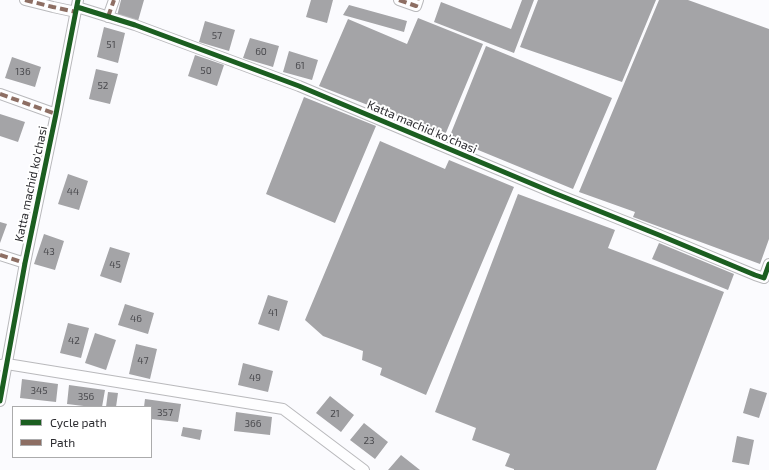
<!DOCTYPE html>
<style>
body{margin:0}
#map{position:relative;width:769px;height:470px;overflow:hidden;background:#fbfbfe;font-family:"Exo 2",sans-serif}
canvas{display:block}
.legend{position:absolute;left:12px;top:406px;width:140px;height:52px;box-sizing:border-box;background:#fff;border:1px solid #ababac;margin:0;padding:5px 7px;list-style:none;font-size:12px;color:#2c2c30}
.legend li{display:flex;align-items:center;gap:8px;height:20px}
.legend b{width:20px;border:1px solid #ababac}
</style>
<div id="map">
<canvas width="769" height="470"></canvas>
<ul class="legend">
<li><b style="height:5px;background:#1b5e20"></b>Cycle path</li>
<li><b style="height:5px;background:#8d6e63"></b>Path</li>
</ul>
</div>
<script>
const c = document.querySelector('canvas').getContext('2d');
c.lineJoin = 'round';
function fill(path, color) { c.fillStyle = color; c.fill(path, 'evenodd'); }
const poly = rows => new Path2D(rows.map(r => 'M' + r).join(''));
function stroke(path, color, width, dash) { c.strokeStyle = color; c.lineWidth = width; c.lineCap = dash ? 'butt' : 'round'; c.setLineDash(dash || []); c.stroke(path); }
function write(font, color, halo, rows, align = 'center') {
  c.font = font + ' "Exo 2",sans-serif'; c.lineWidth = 4; c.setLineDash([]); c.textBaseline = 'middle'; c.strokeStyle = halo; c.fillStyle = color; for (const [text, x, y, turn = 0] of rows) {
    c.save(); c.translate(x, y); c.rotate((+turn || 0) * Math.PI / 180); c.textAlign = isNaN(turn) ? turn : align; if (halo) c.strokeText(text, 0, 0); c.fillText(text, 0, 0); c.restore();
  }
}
fill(poly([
 [121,0,144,0,138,21,117,16],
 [311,0,333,0,327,23,306,17],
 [522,0,534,0,514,53,434,22,441,2,511,29],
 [538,0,656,0,622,82,520,47],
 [659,0,688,0,769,29,769,239,760,264,633,217,635,212,579,192],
 [349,5,407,21,404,32,343,15],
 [418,18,483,44,445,135,319,86,348,19,407,44],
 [205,21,235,30,229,51,199,42],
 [104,27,125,33,118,63,97,57],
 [250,38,279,46,273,67,243,58],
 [486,46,612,98,573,189,449,138],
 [289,51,318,60,312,80,283,72],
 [195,55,224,65,217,86,188,76],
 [12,57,41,67,35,87,5,78],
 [96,69,118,74,110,104,89,99],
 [304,97,376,126,335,223,266,194],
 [0,114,25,122,18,142,0,136],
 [380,141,445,169,449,160,514,187,426,395,380,375,382,368,362,360,363,351,323,336,305,320],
 [68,174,88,181,79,210,58,204],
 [518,194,615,230,608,248,724,292,656,470,514,470,514,469,505,466,510,454,472,440,476,428,435,412],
 [0,222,7,224,0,243],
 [44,234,64,241,55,270,34,264],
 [659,243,734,274,728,290,652,259],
 [110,247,130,253,121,283,100,276],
 [268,295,288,301,279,331,258,324],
 [125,304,154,313,148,334,118,325],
 [68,323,89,328,81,358,60,353],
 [95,333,116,340,106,370,85,363],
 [136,344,157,349,150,379,129,374],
 [243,363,273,371,268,392,238,385],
 [22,379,58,384,56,402,20,398],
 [69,385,105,390,102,407,92,407,67,404],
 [750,388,767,393,759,418,743,413],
 [108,392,118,393,116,407,106,407],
 [330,396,354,415,341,432,316,413],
 [145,399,181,404,178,422,151,419,151,407,144,407],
 [236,412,272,417,270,435,234,431],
 [364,423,388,442,375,459,350,440],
 [183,427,202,430,200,440,181,436],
 [737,436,754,440,749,465,732,462],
 [401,455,420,470,388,470]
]), '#a4a4a7');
const street = poly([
 [25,0,53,7,76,12],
 [399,0,416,6,418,0],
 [77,7,135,25,299,86,554,193,659,235,755,275,764,278,769,264],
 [108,17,114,0],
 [0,94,56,114],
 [0,255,25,263],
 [0,365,7,364,283,409,364,470],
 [0,401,25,263,56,114,78,0]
]);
stroke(street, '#b9b9bc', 12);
stroke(street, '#fefeff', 10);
stroke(poly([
 [25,0,53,7,76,12],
 [399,0,416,6,418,0],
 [108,17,114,0],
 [0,94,56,114],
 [0,255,25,263]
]), '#8d6e63', 4, [8, 4]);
stroke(poly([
 [77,7,135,25,299,86,554,193,659,235,755,275,764,278,769,264],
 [0,401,25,263,56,114,78,0]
]), '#1b5e20', 5);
write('10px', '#4a4a4e', null, [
 ["57",217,36],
 ["51",111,45],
 ["60",261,52],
 ["61",300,66],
 ["50",206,71],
 ["136",23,72],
 ["52",103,86],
 ["44",73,192],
 ["43",49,252],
 ["45",115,265],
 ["41",273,313],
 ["46",136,319],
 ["42",74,341],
 ["47",143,361],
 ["49",255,378],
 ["345",39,391],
 ["356",86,397],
 ["357",165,413],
 ["21",335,414],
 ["366",253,424],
 ["23",369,441]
]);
write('12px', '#2c2c30', '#fff', [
 ["Katta machid ko'chasi",422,127,23],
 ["Katta machid ko'chasi",31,184,-78]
]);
</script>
